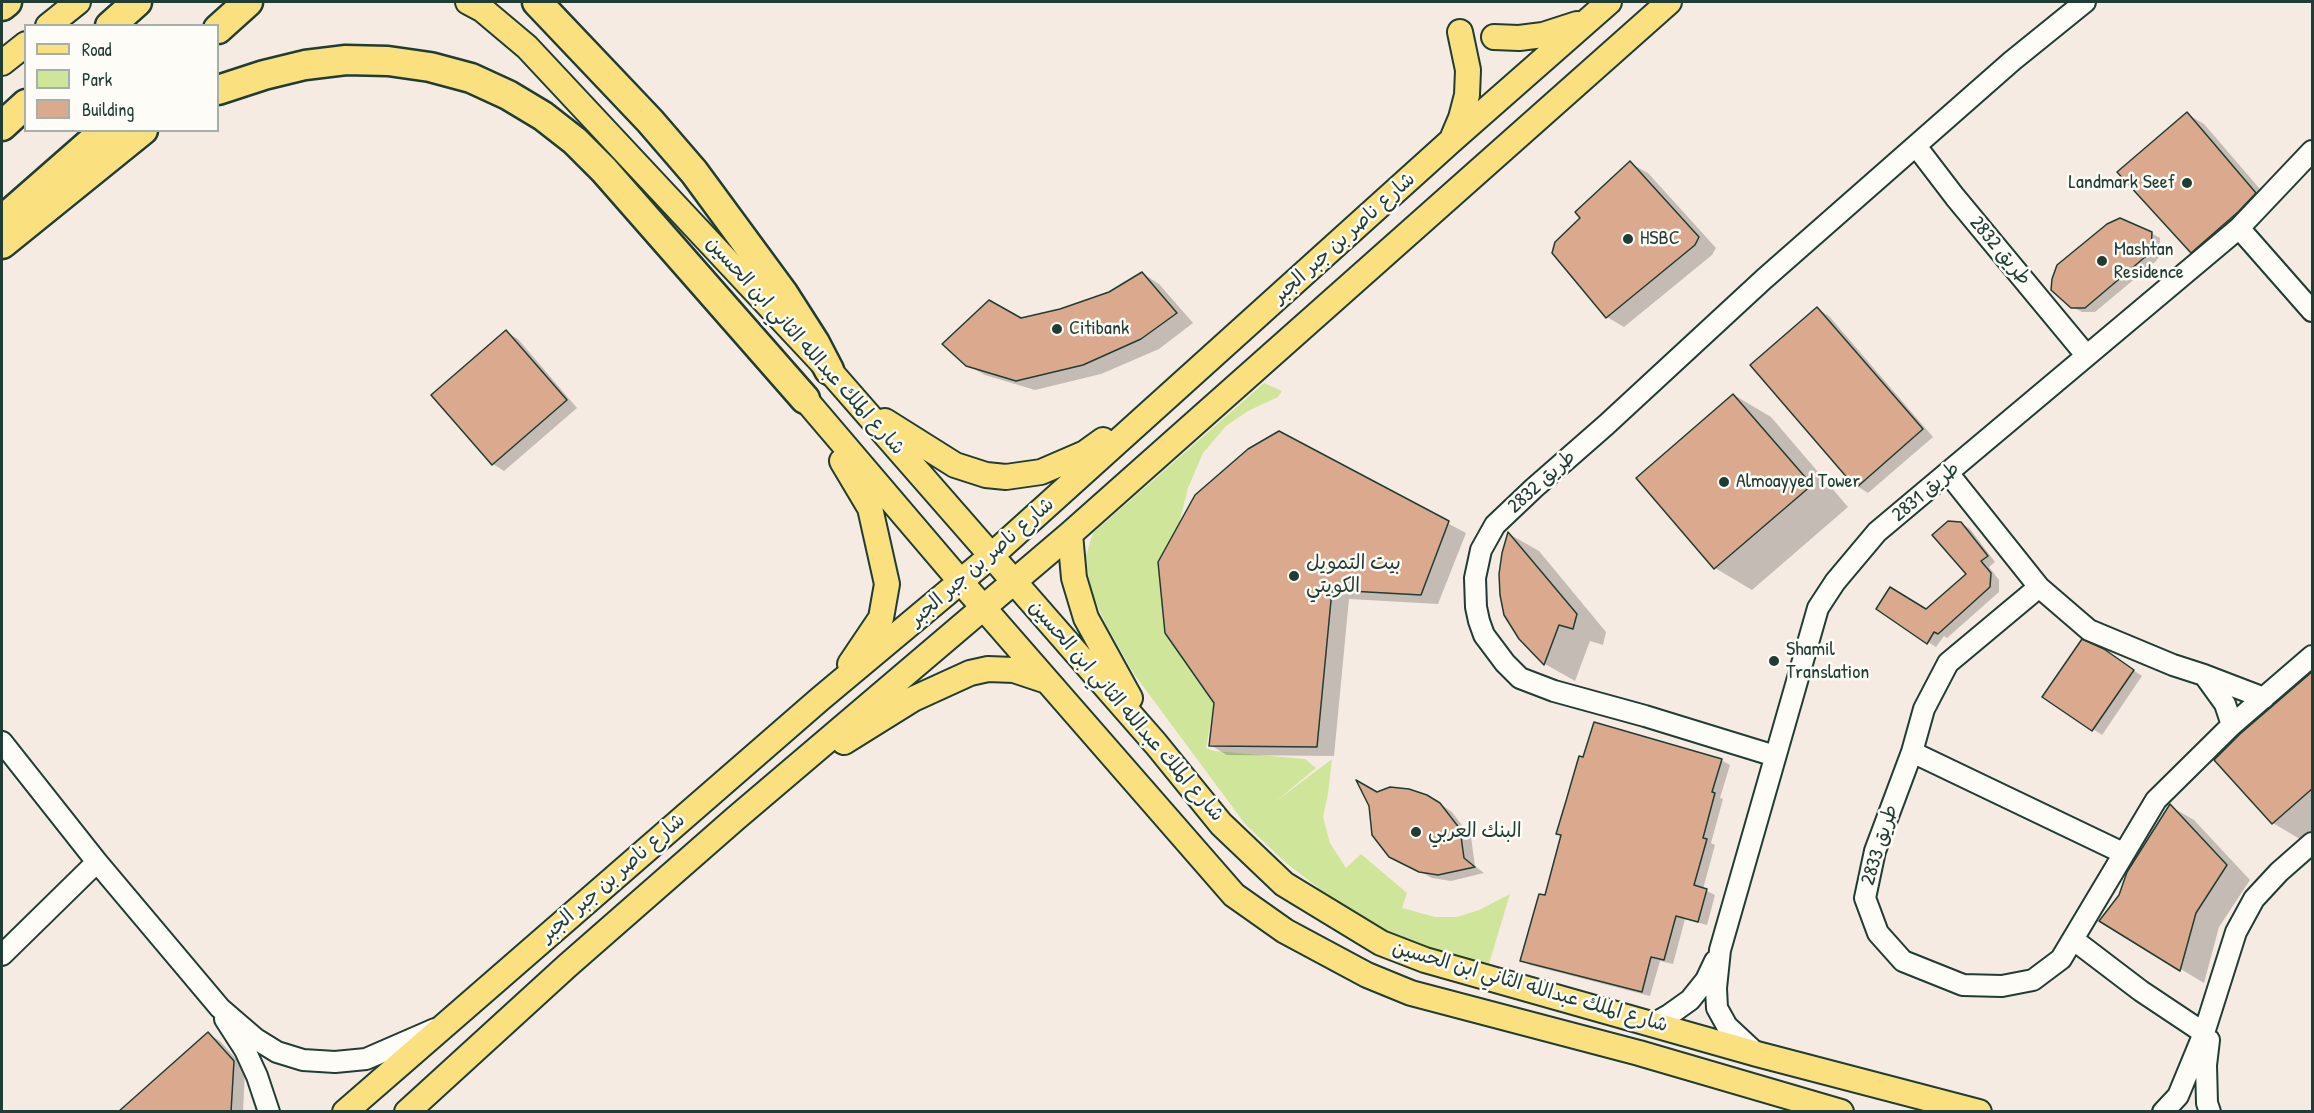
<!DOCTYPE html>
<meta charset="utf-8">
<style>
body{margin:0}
#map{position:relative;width:2314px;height:1113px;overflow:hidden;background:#f6ebe2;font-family:"Patrick Hand",sans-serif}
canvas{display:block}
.frame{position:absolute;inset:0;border:3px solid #1f3d34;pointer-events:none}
.legend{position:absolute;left:24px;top:24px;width:195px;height:108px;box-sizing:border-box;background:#fdfcf7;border:2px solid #a4b0a9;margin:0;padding:8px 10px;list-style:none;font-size:18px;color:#1f3d34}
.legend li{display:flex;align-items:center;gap:12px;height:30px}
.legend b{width:30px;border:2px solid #a4b0a9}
</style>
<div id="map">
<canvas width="2314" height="1113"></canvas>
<div class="frame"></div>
<ul class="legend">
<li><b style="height:8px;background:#fbe080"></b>Road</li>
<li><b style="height:16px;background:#cfe59a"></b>Park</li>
<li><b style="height:16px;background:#dba98e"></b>Building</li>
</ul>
</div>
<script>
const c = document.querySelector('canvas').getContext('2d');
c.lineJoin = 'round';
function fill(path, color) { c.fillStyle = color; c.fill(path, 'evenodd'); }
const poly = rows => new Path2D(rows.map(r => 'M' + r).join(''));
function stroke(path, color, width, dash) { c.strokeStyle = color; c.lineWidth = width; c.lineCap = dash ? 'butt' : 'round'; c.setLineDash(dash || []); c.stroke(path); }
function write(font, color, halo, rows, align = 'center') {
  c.font = font + ' "Patrick Hand","Playpen Sans Arabic",sans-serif'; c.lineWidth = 5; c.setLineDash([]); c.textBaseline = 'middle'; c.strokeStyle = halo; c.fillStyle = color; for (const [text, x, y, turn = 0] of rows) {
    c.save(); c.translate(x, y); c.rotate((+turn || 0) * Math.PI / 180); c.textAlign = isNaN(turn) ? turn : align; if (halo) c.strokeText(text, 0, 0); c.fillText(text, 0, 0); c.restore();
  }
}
fill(poly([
 [1264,383,1282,391,1278,397,1248,411,1226,426,1203,453,1188,488,1173,548,1165,633,1214,703,1206,748,1214,751,1305,759,1316,768,1275,802,1332,759,1328,794,1323,817,1330,843,1346,868,1361,854,1407,893,1402,908,1435,917,1457,917,1479,910,1510,894,1488,967,1398,938,1348,911,1285,862,1245,824,1134,674,1106,625,1090,589,1086,556,1093,533]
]), '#cfe59a');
fill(poly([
 [2187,114,2204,124,2272,203,2209,262,2192,252],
 [1630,163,1648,173,1716,248,1712,255,1624,327,1607,317,1554,252],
 [2151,233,2160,238,2159,257,2155,262,2095,312,2082,312,2072,307],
 [1142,273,1159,284,1193,323,1159,349,1101,374,1035,390,985,375,967,365,1021,320,1061,310,1110,293],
 [1818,309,1829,316,1933,437,1868,493,1857,486],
 [506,332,518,339,577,408,504,471,493,464],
 [1734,395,1771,417,1848,507,1752,590,1715,568,1638,478],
 [1279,433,1466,533,1438,604,1349,599,1334,756,1227,755,1210,745],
 [1961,523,1970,529,1995,562,1989,567,1999,580,1999,592,1947,638,1944,636,1936,647,1928,642,1926,611,1968,574],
 [1509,534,1539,551,1606,632,1603,645,1590,641,1575,681,1545,664,1520,638],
 [2112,656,2142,676,2102,735,2044,697],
 [2312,673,2312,832,2303,841,2273,823,2216,760],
 [1721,760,1730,765,1720,798,1723,799,1711,843,1715,845,1703,889,1715,895,1707,925,1685,919,1673,964,1660,961,1650,996,1530,965,1522,960,1546,897],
 [1439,803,1452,812,1471,837,1475,866,1484,873,1451,881,1432,878,1403,863],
 [2170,806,2194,820,2250,880,2219,927,2204,983,2101,921,2121,896],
 [208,1034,220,1041,245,1069,243,1112,120,1112]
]), '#0003');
const building = poly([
 [2187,112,2256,193,2238,212,2191,253,2117,172,2187,112],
 [1630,161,1699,237,1695,245,1606,318,1552,253,1555,242,1580,218,1575,212,1630,161],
 [2120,218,2152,232,2151,252,2085,308,2071,308,2051,290,2052,279,2057,265,2107,224,2120,218],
 [1142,272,1177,313,1141,339,1083,365,1016,381,966,366,942,344,989,300,1021,318,1060,309,1109,292,1142,272],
 [1817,307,1923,429,1856,488,1750,365,1817,307],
 [506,330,567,400,492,465,431,395,506,330],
 [1733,394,1812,485,1714,569,1636,478,1733,394],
 [1279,431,1449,521,1421,595,1332,590,1317,747,1209,746,1214,703,1165,633,1158,562,1195,495,1248,449,1279,431],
 [1948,521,1961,522,1988,556,1981,561,1991,573,1990,587,1938,634,1934,632,1927,644,1876,609,1890,587,1926,609,1966,574,1932,535,1948,521],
 [1508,532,1577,614,1573,629,1559,625,1544,665,1519,639,1504,615,1500,595,1499,574,1502,553,1508,532],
 [2082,639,2104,649,2134,670,2092,731,2042,697,2082,639],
 [2313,671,2313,788,2272,824,2214,760,2240,734,2313,671],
 [1594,722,1722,759,1712,792,1715,793,1703,838,1707,839,1694,885,1707,889,1698,922,1676,916,1664,960,1651,957,1642,992,1520,961,1539,894,1545,895,1561,835,1556,834,1566,801,1579,756,1583,757,1594,722],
 [1356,780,1377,792,1390,787,1409,789,1427,795,1440,803,1460,829,1464,858,1475,867,1438,875,1419,872,1389,857,1372,835,1369,806,1356,780],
 [2170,804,2227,865,2196,913,2180,971,2099,921,2119,895,2127,872,2170,804],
 [208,1032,234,1061,231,1112,118,1112,208,1032]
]);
fill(building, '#dba98e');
stroke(building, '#1f3d34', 1.5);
const minor = poly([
 [1916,146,1955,197,2086,355],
 [2239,228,2312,311],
 [1948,473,2039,587,2089,630,2173,665,2204,675,2264,698],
 [2039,587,1948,663,1924,709,1912,752,1875,851,1865,898,1878,933,1903,961,1963,985,2002,986,2033,980,2061,959,2156,800,2232,725,2312,656],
 [2204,675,2225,704,2232,725],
 [2,742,97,862,220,1008,256,1039,277,1052,303,1060,335,1062,366,1059,435,1029],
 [1912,752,2123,853],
 [1775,756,1645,716,1554,691,1520,678,1505,663,1484,635,1479,621,1476,607,1475,578,1481,550,1495,525,1534,488,1606,425,1764,279,2012,61,2085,2],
 [2074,940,2141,991,2204,1033],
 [2,955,97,862],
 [225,1019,245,1050,257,1076,269,1112],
 [1653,1024,1669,1015,1690,1000,1706,980,1715,961],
 [2209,1040,2206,1065,2207,1103,2210,1112],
 [1756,1053,1727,1026,1717,1008,1716,988,1720,950,1818,608,1835,582,1877,532,2239,228,2312,151],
 [2163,1112,2178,1096,2204,1033,2236,932,2254,899,2279,872,2312,843]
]);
const major = poly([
 [468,2,483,10,527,47,829,370,1156,744,1221,824,1284,884,1381,943,1425,960,1757,1054,1979,1112],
 [48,26,78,2],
 [1494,37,1519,38,1543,35,1577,24],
 [2,63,26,44],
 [1453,137,1461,118,1467,95,1468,70,1460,32],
 [805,399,961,582,1234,895,1285,931,1367,975,1411,993,1639,1053,1841,1112],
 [885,421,955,465,986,475,1006,477,1041,472,1085,453,1103,440],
 [842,461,870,508,887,584,881,618,850,664],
 [1070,534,1074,578,1086,618,1130,698],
 [844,742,913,699,970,673,988,669,1014,670,1047,681],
 [345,1112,820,699,991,556,1452,140,1609,2],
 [407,1112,567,966,736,818,1070,534,1669,2]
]);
const highway = poly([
 [537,2,650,121,694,172,783,293,815,343,829,370],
 [2,6,7,2],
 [110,26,137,2],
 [218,29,248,2],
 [218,90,264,75,305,65,346,60,388,61,430,67,471,78,508,95,543,116,575,141,604,170,805,399],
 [2,126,26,104],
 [8,215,105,130],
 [2,244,143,130]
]);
stroke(minor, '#1f3d34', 24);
stroke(major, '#1f3d34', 28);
stroke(highway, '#1f3d34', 33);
stroke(minor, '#fdfcf7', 20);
stroke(major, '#fbe080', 24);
stroke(highway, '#fbe080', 28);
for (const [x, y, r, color] of [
 [2187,183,6,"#1f3d34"],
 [1628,239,6,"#1f3d34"],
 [2102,261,6,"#1f3d34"],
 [1057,329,6,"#1f3d34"],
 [1724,482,6,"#1f3d34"],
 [1294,576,6,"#1f3d34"],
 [1774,661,6,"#1f3d34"],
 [1416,832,6,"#1f3d34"]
]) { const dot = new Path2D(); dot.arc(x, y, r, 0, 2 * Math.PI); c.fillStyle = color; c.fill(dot); stroke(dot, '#fdfcf7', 2); }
write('20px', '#1f3d34', '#fdfcf7', [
 ["Landmark Seef",2175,183,"right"],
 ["HSBC",1640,239],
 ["Mashtan",2114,250],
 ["Residence",2114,273],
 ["Citibank",1069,329],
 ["Almoayyed Tower",1736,482],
 ["بيت التمويل",1306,564],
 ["الكويتي",1306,587],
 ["Shamil",1786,650],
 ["Translation",1786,673],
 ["البنك العربي",1428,832]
], 'left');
write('20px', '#1f3d34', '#fdfcf7', [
 ["شارع ناصر بن جبر الجبر",1344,238,-42],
 ["طريق 2832",2000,251,50],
 ["شارع الملك عبدالله الثاني ابن الحسين",805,346,48],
 ["طريق 2832",1542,482,-42],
 ["طريق 2831",1926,492,-40],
 ["شارع ناصر بن جبر الجبر",982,562,-41],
 ["شارع الملك عبدالله الثاني ابن الحسين",1126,711,49],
 ["طريق 2833",1880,845,-73],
 ["شارع ناصر بن جبر الجبر",613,878,-41],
 ["شارع الملك عبدالله الثاني ابن الحسين",1530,987,16]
]);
</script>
